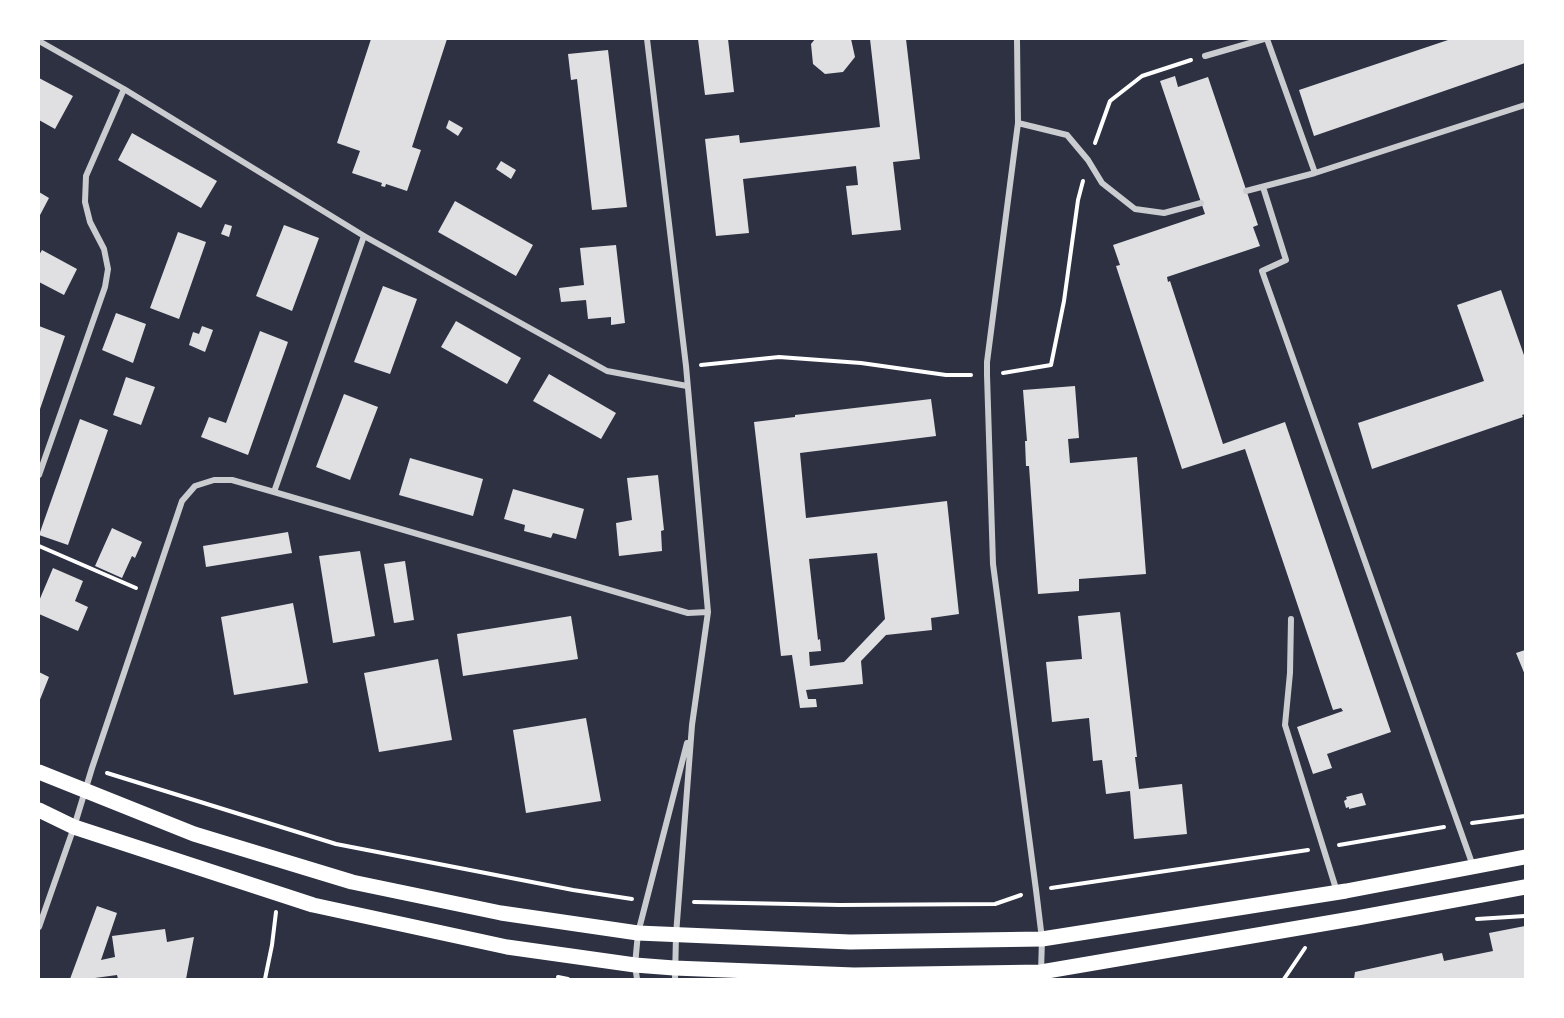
<!DOCTYPE html>
<style>
body{margin:0}
#map{position:relative;width:1564px;height:1018px;overflow:hidden;background:#2d3142;font-family:Roboto,sans-serif}
canvas{display:block}
.frame{position:absolute;inset:0;border:40px solid #fff;pointer-events:none}
</style>
<div id="map">
<canvas width="1564" height="1018"></canvas>
<div class="frame"></div>
</div>
<script>
const c = document.querySelector('canvas').getContext('2d');
c.lineJoin = 'round';
function fill(path, color) { c.fillStyle = color; c.fill(path, 'evenodd'); }
const poly = rows => new Path2D(rows.map(r => 'M' + r).join(''));
function stroke(path, color, width, dash) { c.strokeStyle = color; c.lineWidth = width; c.lineCap = dash ? 'butt' : 'round'; c.setLineDash(dash || []); c.stroke(path); }
fill(poly([
 [371,39,447,39,412,147,421,150,407,191,386,184,385,187,381,186,382,183,352,173,360,151,337,143],
 [698,39,728,39,734,92,705,95],
 [815,39,851,39,855,57,843,72,825,74,813,64,811,44],
 [870,39,906,39,920,159,893,162,901,230,852,235,846,186,858,185,856,166,743,179,749,233,716,236,705,139,739,135,740,143,880,127],
 [1451,39,1525,39,1525,63,1314,136,1299,90],
 [608,50,627,207,592,210,577,79,571,80,568,54],
 [1175,76,1178,87,1208,77,1258,225,1253,227,1260,246,1167,277,1168,282,1170,281,1223,444,1285,422,1391,732,1327,754,1332,768,1313,774,1297,727,1343,711,1341,708,1333,710,1245,449,1182,469,1116,266,1120,265,1113,245,1205,214,1160,81],
 [39,78,73,96,55,129,39,120],
 [449,120,463,128,458,136,446,128],
 [132,133,217,181,201,208,118,160],
 [501,161,516,170,511,179,496,169],
 [39,192,49,198,39,217],
 [455,201,533,245,516,276,438,232],
 [225,224,232,226,229,237,221,234],
 [284,225,319,238,292,311,256,296],
 [178,232,206,242,179,319,150,308],
 [616,245,625,323,611,325,611,317,588,319,586,300,561,302,559,288,584,285,580,248],
 [42,250,77,269,64,295,39,282,39,255],
 [383,286,417,299,390,374,354,362],
 [1501,290,1525,358,1525,414,1522,415,1523,417,1372,469,1358,423,1484,381,1457,305],
 [116,313,146,324,133,363,102,350],
 [456,321,521,358,507,384,441,347],
 [39,326,65,336,39,412],
 [202,326,213,330,205,352,189,345,193,332,199,334],
 [260,331,288,342,248,455,201,437,209,417,226,423],
 [549,374,616,413,601,439,533,401],
 [126,377,155,387,141,425,113,415],
 [1075,386,1079,438,1068,439,1070,463,1137,457,1146,574,1079,579,1079,591,1038,594,1029,466,1026,466,1025,441,1027,441,1023,390],
 [344,394,378,407,350,480,316,467],
 [931,399,936,436,800,453,806,518,947,501,959,614,931,618,932,630,886,635,861,661,863,684,806,690,808,699,816,699,817,707,800,708,792,655,781,656,754,422,795,417,795,415],
 [877,553,885,619,844,662,810,666,809,652,821,651,820,639,818,640,809,559],
 [80,419,108,430,68,545,39,535],
 [410,458,483,479,473,516,399,495],
 [658,475,664,530,661,531,662,551,619,556,616,523,632,520,627,478],
 [513,489,584,509,576,539,553,533,551,538,524,531,525,525,504,519],
 [112,528,142,542,135,558,132,556,122,578,95,566],
 [288,532,292,553,206,567,203,546],
 [360,551,375,636,333,643,319,556],
 [405,561,414,620,394,623,384,564],
 [53,568,83,581,75,601,88,607,78,631,39,614,39,601],
 [293,603,308,683,234,695,221,617],
 [1120,612,1137,757,1135,757,1139,789,1182,784,1187,834,1134,839,1130,791,1106,794,1102,760,1093,761,1089,718,1052,722,1046,662,1082,659,1078,616],
 [571,616,578,659,463,676,457,634],
 [1525,650,1525,675,1516,653],
 [438,659,452,740,379,752,364,673],
 [39,672,49,677,39,702],
 [586,718,601,801,526,813,513,730],
 [1362,793,1366,805,1349,809,1349,807,1346,808,1344,801,1347,799,1346,797],
 [97,906,117,913,101,960,115,957,112,936,165,929,167,942,194,937,186,979,118,979,117,975,95,978,94,979,70,979],
 [1525,926,1525,979,1354,979,1355,972,1442,953,1444,961,1493,951,1489,933]
]), '#e0e0e3');
stroke(poly([
 [1095,143,1110,101,1142,76,1191,60],
 [701,365,779,357,861,363,946,375,971,375],
 [1003,373,1051,365,1064,301,1078,200,1083,181],
 [39,546,136,588],
 [107,773,336,844,573,890,632,899],
 [1472,823,1525,816],
 [1339,845,1444,827],
 [1051,888,1308,850],
 [694,902,840,905,995,904,1021,895],
 [1477,919,1525,916],
 [558,977,568,979],
 [265,979,272,945,276,912],
 [1284,979,1305,948]
]), '#fff', 4);
stroke(poly([
 [647,39,686,366,708,612,692,725,676,935,675,979],
 [1017,39,1018,123,987,362,987,375,993,564,1036,890,1042,939,1041,972],
 [1267,39,1315,173],
 [39,41,124,89,364,236,607,371,687,386],
 [1205,56,1264,39],
 [1018,123,1067,135,1088,160,1102,183,1135,209,1164,213,1201,203],
 [1263,187,1286,260,1262,271,1473,866],
 [1246,191,1315,173,1525,105],
 [364,236,274,492,688,613,708,612],
 [39,475,105,287,108,269,104,249,90,222,85,202,86,176,124,89],
 [1291,619,1290,673,1285,725,1337,892],
 [39,927,74,827,92,768,182,501,195,486,214,480,232,480,274,492],
 [637,979,635,965,638,933,687,743]
]), '#caccd0', 6);
stroke(poly([
 [39,772,194,834,352,882,501,913,638,933,850,942,1042,939,1346,891,1525,857],
 [39,810,74,827,313,905,507,947,635,965,674,968,854,975,1041,972,1357,918,1525,887]
]), '#fff', 15);
</script>
